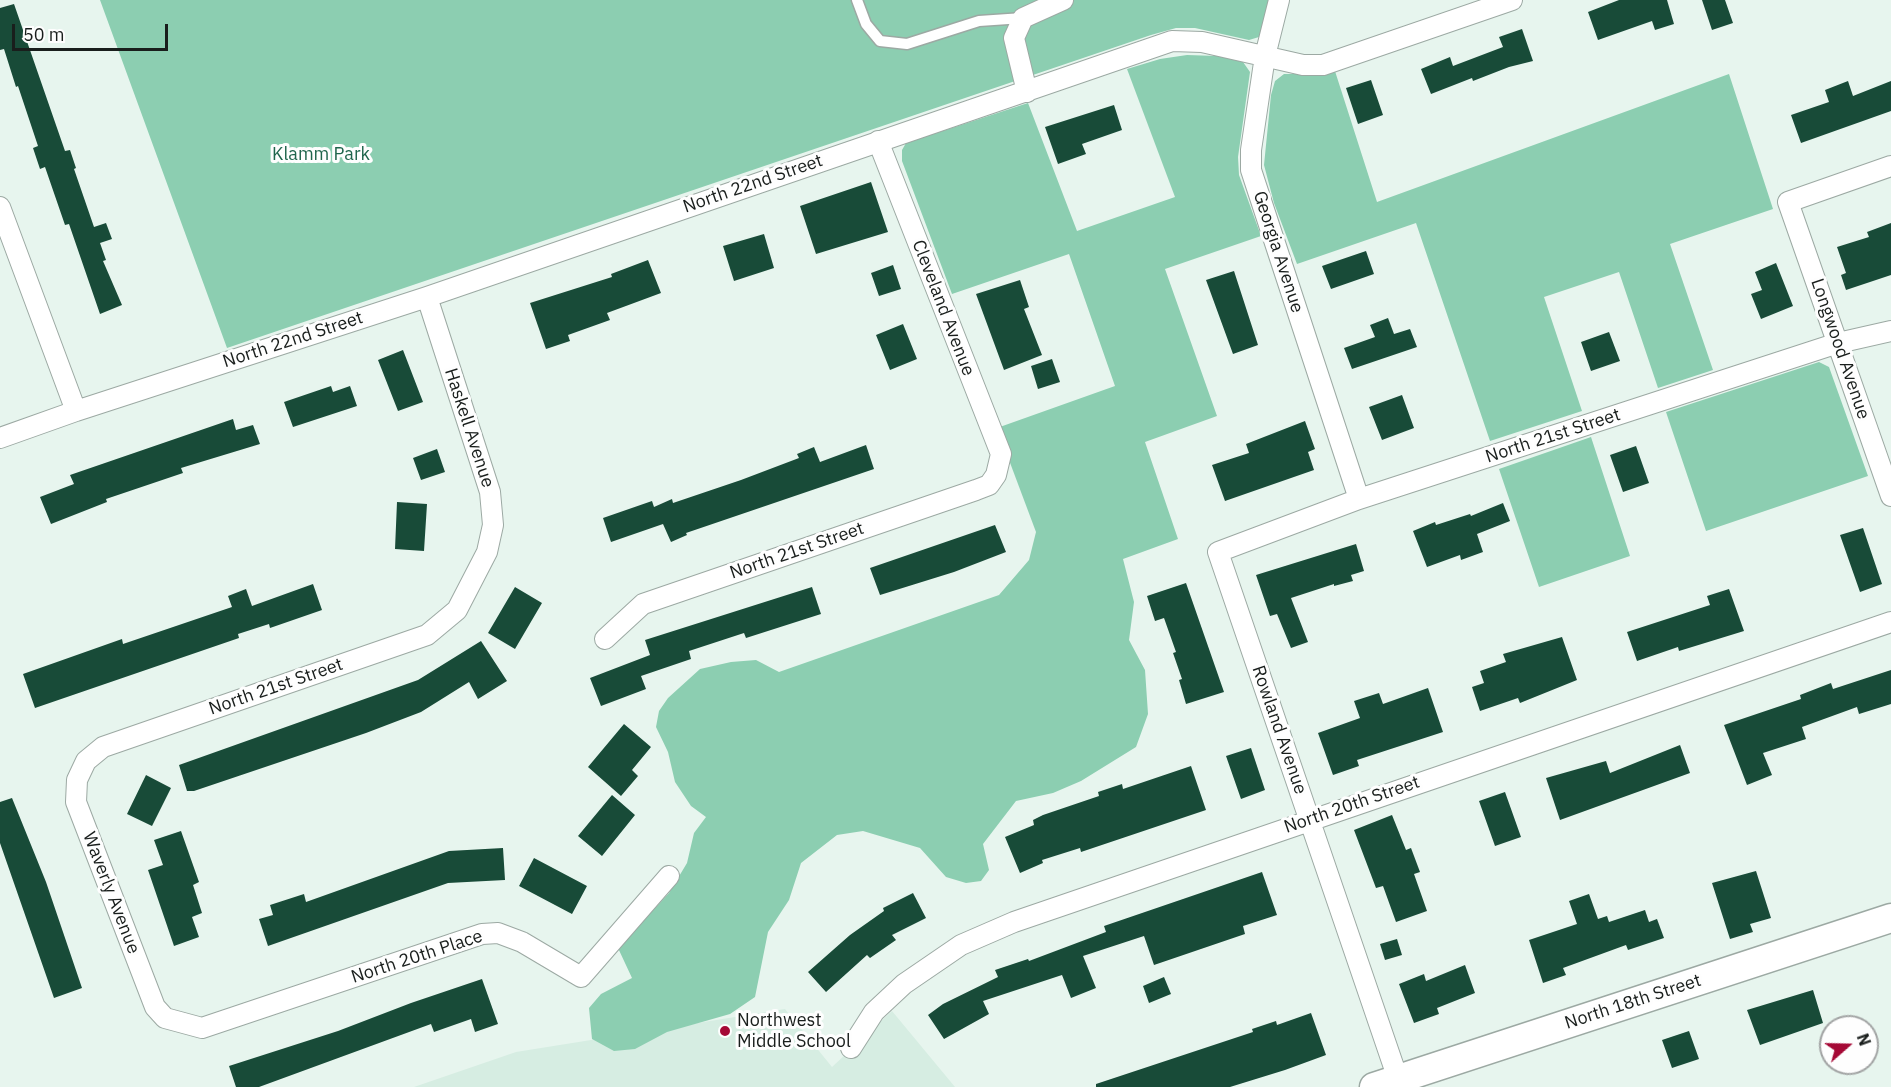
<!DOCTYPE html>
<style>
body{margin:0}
#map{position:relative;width:1891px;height:1087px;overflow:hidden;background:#e7f5ee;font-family:"IBM Plex Sans",sans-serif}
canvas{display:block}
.north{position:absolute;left:1819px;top:1015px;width:60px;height:60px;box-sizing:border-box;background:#fefefe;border:2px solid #a2a4a4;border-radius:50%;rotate:70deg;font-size:16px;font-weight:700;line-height:24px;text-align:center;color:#191e1c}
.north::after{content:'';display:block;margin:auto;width:21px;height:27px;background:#a50936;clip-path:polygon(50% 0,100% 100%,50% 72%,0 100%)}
.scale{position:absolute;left:12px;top:24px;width:156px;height:27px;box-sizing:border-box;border:3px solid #191e1c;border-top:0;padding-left:8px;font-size:18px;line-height:21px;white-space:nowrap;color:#191e1c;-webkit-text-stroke:4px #fefefe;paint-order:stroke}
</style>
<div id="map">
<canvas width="1891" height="1087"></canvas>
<div class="north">N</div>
<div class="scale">50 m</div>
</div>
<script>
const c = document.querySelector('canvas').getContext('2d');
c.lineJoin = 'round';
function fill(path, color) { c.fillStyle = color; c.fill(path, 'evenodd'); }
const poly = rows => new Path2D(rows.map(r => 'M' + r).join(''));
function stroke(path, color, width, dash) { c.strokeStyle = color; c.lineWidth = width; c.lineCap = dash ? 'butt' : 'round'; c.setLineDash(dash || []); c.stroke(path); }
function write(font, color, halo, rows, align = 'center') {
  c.font = font + ' "IBM Plex Sans",sans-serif'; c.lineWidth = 6; c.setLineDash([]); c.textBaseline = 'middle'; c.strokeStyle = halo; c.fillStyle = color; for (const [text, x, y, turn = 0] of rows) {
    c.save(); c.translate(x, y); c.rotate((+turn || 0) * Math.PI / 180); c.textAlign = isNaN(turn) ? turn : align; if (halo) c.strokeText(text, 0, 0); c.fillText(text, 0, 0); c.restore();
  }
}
fill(poly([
 [785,1009,832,1067,892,1011,955,1087,414,1087,516,1052]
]), '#d6ede2');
fill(poly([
 [100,0,1273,0,1266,25,1259,37,1249,40,1195,28,1176,28,1151,35,227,348],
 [1187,55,1217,56,1243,62,1250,72,1238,157,1239,175,1261,236,1165,269,1217,416,1145,442,1178,539,1123,559,1134,602,1129,640,1145,670,1148,714,1136,747,1081,781,1053,793,1016,801,983,844,989,870,981,881,966,883,946,877,920,848,863,831,837,835,801,863,789,900,768,932,755,997,730,1014,667,1032,635,1049,614,1051,592,1039,589,1008,601,994,632,978,618,948,669,893,687,863,694,833,706,817,691,806,675,782,668,752,656,727,659,711,668,698,700,669,731,662,756,660,779,672,999,595,1029,560,1036,532,997,428,1115,386,1069,254,952,294,902,161,902,150,906,143,1028,103,1077,231,1175,197,1127,69,1160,59],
 [1334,68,1377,202,1729,74,1773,209,1670,244,1713,370,1658,388,1619,272,1544,297,1582,411,1490,441,1416,223,1297,264,1274,203,1264,165,1271,95,1275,81,1284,74,1316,74],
 [1819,362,1829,367,1868,476,1706,531,1666,412],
 [1591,437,1630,556,1539,587,1499,469]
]), '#8cceb1');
fill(poly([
 [1619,0,1667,0,1674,24,1655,30,1652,21,1598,40,1588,12],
 [1702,0,1725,0,1733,23,1712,30],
 [14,4,65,151,70,150,76,168,74,169,94,227,106,223,112,239,100,243,106,260,103,261,122,305,100,314,69,224,65,225,45,167,40,169,33,148,38,146,18,86,16,87,4,49,0,50,0,8],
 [1522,29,1533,61,1509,67,1473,81,1472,78,1431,94,1421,69,1450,57,1453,66,1503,47,1499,37],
 [1371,80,1383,115,1358,124,1346,88],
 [1848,81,1853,96,1891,81,1891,111,1801,143,1791,115,1829,102,1825,90],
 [1114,105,1122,130,1082,144,1086,154,1058,164,1045,127],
 [871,182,888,232,816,254,800,206],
 [1891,223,1891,275,1846,290,1841,275,1846,273,1837,247,1869,237,1867,232],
 [764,234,774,268,734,281,723,246],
 [1366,251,1374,274,1331,289,1322,266],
 [648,260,661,293,607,313,610,320,568,335,570,341,546,349,530,303,612,277,611,274],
 [1776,263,1793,306,1761,319,1751,294,1762,290,1755,272],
 [893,265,901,289,879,296,871,273],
 [1234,271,1258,345,1233,354,1206,280],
 [1020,280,1029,307,1024,309,1042,355,1004,370,976,294],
 [1388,318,1394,334,1410,329,1417,347,1352,369,1344,348,1375,337,1370,325],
 [903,324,917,359,890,370,876,335],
 [1609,332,1620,361,1591,371,1581,342],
 [403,350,423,402,398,411,378,360],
 [1052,359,1060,382,1038,389,1031,366],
 [331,386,333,392,350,386,357,406,293,427,284,402],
 [1402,395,1414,428,1382,440,1369,407],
 [233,419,236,430,253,425,260,444,181,468,183,473,106,499,107,502,51,524,40,497,74,484,70,475],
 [1305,421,1315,449,1308,452,1314,470,1225,501,1212,465,1249,453,1246,444],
 [866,445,874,469,686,533,687,535,671,542,663,524,611,542,603,518,652,501,654,507,672,499,673,503,741,480,799,458,797,454,814,447,820,462],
 [1636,446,1649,483,1623,492,1610,455],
 [437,449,445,472,421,480,413,458],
 [397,502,427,504,424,551,395,549],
 [1503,503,1510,521,1477,534,1483,552,1461,560,1460,555,1427,567,1413,531,1435,522,1436,525,1470,514,1471,516],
 [995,525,1006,552,954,572,880,595,870,568],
 [1863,528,1882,584,1860,592,1840,535],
 [1356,544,1364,571,1351,575,1353,581,1334,586,1334,584,1291,598,1308,642,1291,648,1277,614,1270,616,1256,575],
 [1186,583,1224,692,1186,704,1179,680,1182,679,1173,653,1176,652,1164,618,1155,621,1147,596],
 [313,584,322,610,270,628,269,624,238,634,239,638,35,708,23,674,122,639,123,644,232,607,228,596,246,589,252,606],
 [515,587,542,603,515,649,488,633],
 [812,587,821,614,746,638,744,633,689,651,691,659,641,676,646,689,601,706,590,678,650,655,645,640],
 [1729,589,1744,631,1679,651,1678,647,1637,661,1627,632,1710,605,1707,596],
 [1562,637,1577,680,1520,703,1518,698,1480,711,1472,687,1484,683,1480,671,1506,662,1503,654],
 [481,641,507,681,478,699,469,682,421,712,366,733,194,791,187,791,179,765,418,680],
 [1891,670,1891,704,1859,714,1857,707,1802,727,1806,739,1763,753,1772,775,1747,785,1724,725,1801,699,1800,695,1831,683,1833,689],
 [1428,688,1443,732,1357,760,1359,766,1333,775,1318,733,1360,718,1354,701,1379,693,1383,704],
 [624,724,651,747,632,770,638,776,621,796,588,767],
 [1680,745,1690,773,1560,820,1546,778,1606,761,1610,773],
 [1251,748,1265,790,1241,799,1226,756],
 [1191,766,1206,810,1081,852,1080,848,1042,860,1043,863,1020,873,1005,837,1034,825,1033,820,1043,815,1099,796,1098,792,1122,784,1123,789],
 [146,775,171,788,152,826,127,814],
 [1505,792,1521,837,1495,846,1479,801],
 [612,795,635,815,602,856,578,836],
 [12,798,46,882,82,988,54,998,0,843,0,802],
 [1392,815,1406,850,1411,848,1420,872,1414,874,1427,911,1396,922,1383,886,1376,888,1354,830],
 [181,831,199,882,193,885,202,913,192,917,199,937,174,946,148,870,163,865,154,840],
 [503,848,505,880,448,883,268,946,259,919,273,915,270,905,304,894,306,902,449,851],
 [534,858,587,886,572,914,519,886],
 [1756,871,1771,918,1750,924,1753,932,1730,939,1712,883],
 [1262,872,1277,915,1243,926,1245,934,1154,965,1144,936,1083,956,1096,988,1071,998,1062,975,983,1001,989,1014,944,1039,928,1015,943,1004,998,977,995,970,1028,959,1029,961,1106,932,1104,926],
 [913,893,926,918,892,935,896,940,870,958,867,955,826,992,808,972,850,935,884,911,883,908],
 [1589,894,1598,919,1607,916,1609,922,1645,910,1649,922,1657,919,1664,938,1628,950,1626,945,1563,968,1566,975,1543,983,1529,940,1577,924,1569,901],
 [1397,939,1402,955,1385,960,1380,944],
 [1465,965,1475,993,1437,1008,1439,1014,1414,1023,1399,984,1424,974,1426,981],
 [1164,977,1171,994,1149,1003,1143,986],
 [482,979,498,1024,475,1032,471,1019,434,1032,431,1024,259,1087,236,1087,229,1066,338,1031,411,1003],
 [1813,990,1823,1023,1760,1045,1747,1010],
 [1311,1013,1326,1055,1285,1070,1230,1087,1096,1087,1096,1084,1253,1032,1252,1029,1276,1021,1277,1025],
 [1689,1031,1699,1059,1672,1068,1662,1040]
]), '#184b38');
const service = poly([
 [857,0,866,24,880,41,907,44,979,21,1023,18]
]);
const minor = poly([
 [1279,0,1265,56,1251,150,1251,170,1359,499],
 [1027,92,1014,38,1023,18,1063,0],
 [1891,166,1788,202,1891,496],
 [0,207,76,411],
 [427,297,490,492,493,525,487,552,457,610,427,635,103,747,86,761,77,780,76,802,155,1007,165,1018,202,1028,482,934,498,933,522,942,581,977,669,876],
 [0,438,76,411,427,297,1172,41,1202,42,1303,65,1323,65,1512,0],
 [605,639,643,604,976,490,989,485,996,475,1001,454,878,141],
 [851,1048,874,1012,904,984,961,945,1014,922,1891,622],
 [1398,1079,1218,552,1359,499,1838,343,1891,331]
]);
const secondary = poly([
 [1374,1087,1891,918]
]);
stroke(service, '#9ca9a3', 13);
stroke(minor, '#9ca9a3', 22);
stroke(secondary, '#9ca9a3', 31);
stroke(service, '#fff', 10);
stroke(minor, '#fff', 20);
stroke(secondary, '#fff', 28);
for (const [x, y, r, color] of [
 [725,1031,6,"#a50936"]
]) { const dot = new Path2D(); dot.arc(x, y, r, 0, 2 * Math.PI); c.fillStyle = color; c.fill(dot); stroke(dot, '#fefefe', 2); }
write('18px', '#1f654c', '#fefefe', [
 ["Klamm Park",321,155]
]);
write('18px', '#191e1c', '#fefefe', [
 ["North 22nd Street",753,184,-19],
 ["Georgia Avenue",1278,252,72],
 ["Cleveland Avenue",943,308,69],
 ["North 22nd Street",293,340,-18],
 ["Longwood Avenue",1840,349,71],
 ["Haskell Avenue",469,428,72],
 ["North 21st Street",1553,436,-18],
 ["North 21st Street",797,551,-19],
 ["North 21st Street",276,687,-19],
 ["Rowland Avenue",1279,730,71],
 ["North 20th Street",1352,805,-19],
 ["Waverly Avenue",111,893,69],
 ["North 20th Place",417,957,-18],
 ["North 18th Street",1633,1002,-18]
]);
write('18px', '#191e1c', '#fefefe', [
 ["Northwest",737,1021],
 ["Middle School",737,1042]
], 'left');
</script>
